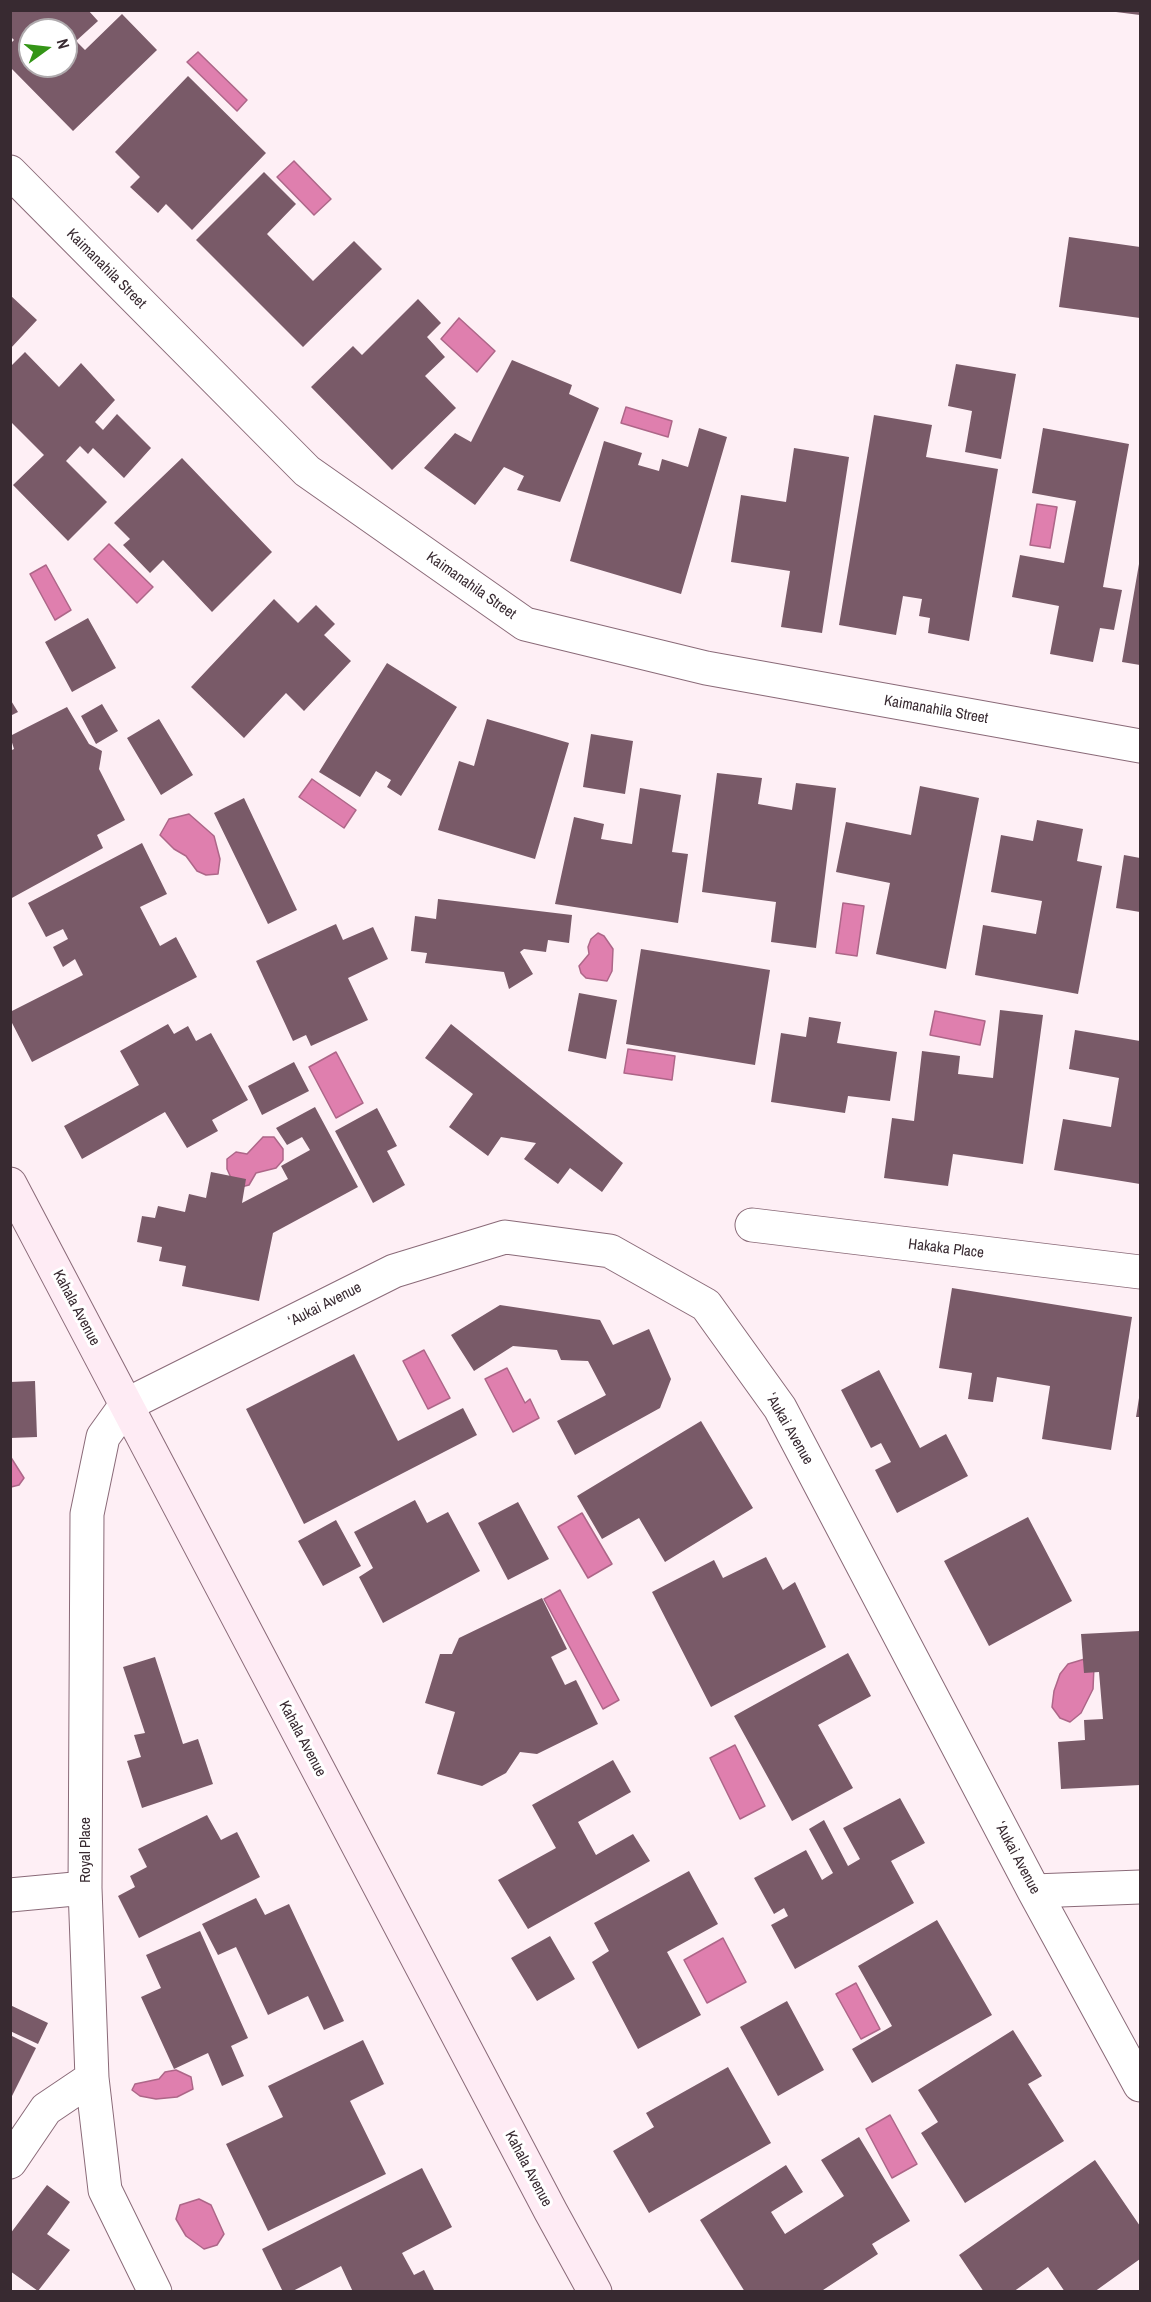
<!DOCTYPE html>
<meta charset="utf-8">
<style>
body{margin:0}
#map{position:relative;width:1151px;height:2302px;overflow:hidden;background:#feeff5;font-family:"Archivo Narrow",sans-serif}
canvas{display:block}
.frame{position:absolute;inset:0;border:12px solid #382a31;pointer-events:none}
.north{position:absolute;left:18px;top:18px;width:60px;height:60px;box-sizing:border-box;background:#fff;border:2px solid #afaaad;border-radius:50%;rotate:75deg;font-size:16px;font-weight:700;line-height:24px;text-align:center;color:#382a31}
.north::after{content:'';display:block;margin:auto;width:21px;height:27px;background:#349517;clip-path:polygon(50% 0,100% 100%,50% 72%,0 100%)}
</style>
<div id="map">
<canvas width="1151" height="2302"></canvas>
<div class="frame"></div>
<div class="north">N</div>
</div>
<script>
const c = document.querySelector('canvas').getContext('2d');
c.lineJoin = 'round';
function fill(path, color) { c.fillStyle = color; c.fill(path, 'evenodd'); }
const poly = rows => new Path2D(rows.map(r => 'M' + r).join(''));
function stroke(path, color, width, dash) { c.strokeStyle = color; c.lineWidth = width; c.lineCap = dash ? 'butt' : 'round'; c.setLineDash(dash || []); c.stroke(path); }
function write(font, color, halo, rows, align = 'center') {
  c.font = font + ' "Archivo Narrow",sans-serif'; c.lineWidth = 6; c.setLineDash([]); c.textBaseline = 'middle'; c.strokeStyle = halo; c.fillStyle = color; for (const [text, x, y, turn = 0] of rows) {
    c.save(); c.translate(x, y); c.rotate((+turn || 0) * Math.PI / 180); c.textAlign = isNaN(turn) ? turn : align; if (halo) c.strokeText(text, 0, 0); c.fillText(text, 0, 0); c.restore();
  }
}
const water = poly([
 [198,52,247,100,237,111,187,62,198,52],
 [294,161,331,199,314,215,277,177,294,161],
 [459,318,495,351,477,372,441,339,459,318],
 [626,407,672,421,668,437,621,423,626,407],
 [1037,504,1057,507,1050,548,1030,545,1037,504],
 [109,544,153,587,137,603,94,559,109,544],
 [46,565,71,610,55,620,30,574,46,565],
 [312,779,356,810,344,828,299,797,312,779],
 [189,814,214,836,220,859,218,874,206,875,197,871,186,856,174,849,160,835,169,819,189,814],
 [843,903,864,906,857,956,836,953,843,903],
 [598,933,604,936,613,949,612,971,607,981,586,978,581,973,579,966,589,954,588,947,591,939,598,933],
 [935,1011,985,1021,980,1045,930,1035,935,1011],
 [628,1049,675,1056,672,1080,624,1073,628,1049],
 [336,1052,363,1103,336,1118,309,1067,336,1052],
 [263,1137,274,1137,283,1149,283,1160,276,1168,256,1173,249,1185,241,1187,232,1180,227,1169,227,1159,236,1152,247,1154,263,1137],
 [424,1350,450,1398,428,1409,403,1361,424,1350],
 [507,1368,525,1403,530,1399,539,1418,513,1432,485,1379,507,1368],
 [10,1456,24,1478,19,1485,11,1487,10,1456],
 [582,1513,612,1564,588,1578,558,1527,582,1513],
 [560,1590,619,1700,603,1709,544,1599,560,1590],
 [1088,1658,1094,1666,1093,1689,1081,1713,1070,1722,1060,1718,1052,1707,1054,1691,1060,1674,1068,1664,1088,1658],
 [735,1745,765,1806,740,1819,710,1758,735,1745],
 [723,1938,746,1982,707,2003,684,1960,723,1938],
 [856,1983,880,2029,861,2039,836,1994,856,1983],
 [176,2070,191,2077,193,2089,177,2097,156,2099,140,2096,132,2090,135,2084,159,2079,165,2072,176,2070],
 [890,2115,917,2164,892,2178,866,2129,890,2115],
 [199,2199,211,2205,224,2234,217,2245,204,2249,186,2236,176,2219,180,2205,199,2199]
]);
fill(water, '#df7fae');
stroke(water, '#ad6688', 1.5);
fill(poly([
 [10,10,88,10,98,21,76,41,85,50,122,14,157,50,73,131,10,67,10,44,14,40,10,36],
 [30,30,66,30,66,66,30,66],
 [1116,10,1140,10,1140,15,1116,12],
 [188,76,266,153,192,230,166,204,158,213,130,187,140,177,115,152],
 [264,172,296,204,267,234,313,281,354,241,382,269,303,347,196,240],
 [1069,237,1140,247,1140,318,1059,307],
 [10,295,37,320,10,349],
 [418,299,441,323,427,337,445,357,425,376,456,408,392,470,311,387,353,346,362,355],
 [25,352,59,387,81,363,115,400,95,422,103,430,117,414,151,448,124,478,93,448,88,454,80,446,66,461,107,502,68,541,13,485,44,455,10,421,10,367],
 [512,360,572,385,569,394,599,408,560,502,517,490,524,476,504,467,475,505,424,468,455,433,471,442],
 [956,364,1016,374,1001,459,965,452,972,411,948,406],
 [874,415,932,425,926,457,998,469,969,641,928,633,930,618,919,616,922,599,903,596,896,635,839,625],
 [699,428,727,437,681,594,570,561,604,441,642,453,638,465,659,471,662,459,688,467],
 [1043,428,1129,444,1103,587,1122,590,1114,630,1100,628,1093,662,1050,654,1059,606,1012,597,1020,555,1064,563,1076,501,1032,493],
 [794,448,849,457,822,633,781,627,790,571,731,562,741,495,786,502],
 [182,458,272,552,212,612,163,560,150,573,123,545,130,539,114,523],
 [1139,564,1140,564,1140,665,1122,662],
 [274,599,298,623,316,605,335,624,324,635,351,661,304,711,286,693,244,738,191,687],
 [88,618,116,668,72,692,45,642],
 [387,663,457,707,401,796,387,787,391,780,376,771,360,797,319,772],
 [10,699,18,712,10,716],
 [102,704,118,731,96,744,81,716],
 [67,707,89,744,102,751,99,769,125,820,97,835,103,848,10,899,10,751,14,749,10,736],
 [159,719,193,775,161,795,127,738],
 [487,719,569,743,535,859,438,830,459,761,474,766],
 [591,734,633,741,625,794,583,787],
 [717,773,762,778,758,804,792,810,796,783,836,788,816,948,771,942,776,902,702,892],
 [920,786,979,798,946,969,876,954,890,883,836,872,846,822,911,835],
 [640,788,681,795,672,852,688,854,678,923,555,904,574,817,604,824,601,839,632,844],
 [244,798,297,910,268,924,214,813],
 [1037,820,1083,829,1077,861,1102,866,1078,994,975,975,983,925,1036,934,1042,901,991,892,1001,835,1033,841],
 [142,843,167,894,140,907,160,946,176,937,197,977,32,1062,10,1019,10,1012,83,975,75,959,63,967,53,947,68,939,63,929,46,937,28,903],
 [1124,855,1140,858,1140,912,1116,908],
 [438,899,572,915,569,943,548,940,546,952,524,949,520,952,533,974,509,989,504,972,425,963,427,953,411,951,415,916,436,919],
 [336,924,343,940,373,927,388,959,348,978,368,1020,311,1046,306,1035,293,1041,256,961],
 [641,949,770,970,755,1065,626,1044],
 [579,993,617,1000,606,1059,568,1051],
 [1000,1010,1043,1015,1023,1164,953,1154,948,1186,884,1178,892,1118,914,1121,922,1051,960,1056,958,1074,993,1078],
 [809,1017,841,1022,837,1043,897,1052,890,1101,848,1096,845,1113,771,1102,781,1033,806,1037],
 [168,1024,174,1034,188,1026,196,1041,211,1033,248,1100,212,1120,218,1131,187,1148,165,1112,82,1159,64,1126,139,1085,120,1051],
 [451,1024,623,1163,602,1192,570,1168,558,1184,524,1159,536,1143,501,1137,488,1156,449,1127,473,1094,425,1058],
 [1075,1030,1140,1041,1140,1184,1054,1170,1063,1119,1111,1127,1119,1078,1069,1069],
 [294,1062,309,1091,262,1115,248,1086],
 [315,1107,358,1187,273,1233,259,1301,182,1286,186,1266,159,1261,162,1247,137,1242,142,1216,155,1218,158,1206,185,1212,189,1194,206,1198,211,1172,246,1179,242,1203,288,1179,281,1166,310,1150,302,1137,287,1145,276,1128],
 [377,1108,397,1146,387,1151,405,1185,373,1203,335,1131],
 [952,1288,1132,1317,1111,1450,1042,1439,1050,1386,997,1377,993,1402,968,1399,972,1373,939,1368],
 [500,1305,600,1320,613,1345,649,1329,671,1379,660,1408,575,1455,557,1421,606,1395,588,1361,561,1360,557,1350,513,1346,474,1371,451,1335],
 [354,1354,398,1441,463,1408,477,1435,304,1524,246,1409],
 [879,1370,920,1448,946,1434,968,1476,897,1513,875,1470,891,1462,881,1443,871,1448,841,1390],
 [35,1381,37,1437,10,1438,10,1382],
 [1139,1398,1140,1398,1140,1417,1136,1417],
 [701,1421,753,1508,665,1562,639,1518,602,1539,577,1496],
 [415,1500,427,1523,448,1512,480,1571,383,1623,359,1577,373,1568,354,1532],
 [518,1502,549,1559,508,1580,478,1523],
 [1028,1517,1072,1601,989,1646,944,1561],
 [336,1520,361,1566,323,1586,298,1541],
 [766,1557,783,1590,795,1582,826,1647,711,1707,652,1592,714,1560,723,1578],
 [542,1598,567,1649,551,1657,565,1685,576,1680,598,1724,537,1754,520,1752,506,1773,482,1786,437,1774,455,1712,425,1703,440,1654,452,1654,459,1638],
 [1140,1631,1140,1785,1061,1789,1058,1742,1085,1740,1084,1720,1103,1719,1099,1672,1084,1673,1081,1634],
 [848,1653,871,1696,818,1725,853,1788,792,1821,734,1716],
 [155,1657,183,1744,198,1739,213,1784,142,1808,127,1761,141,1757,134,1735,145,1733,123,1667],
 [613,1760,631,1792,578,1822,596,1855,633,1834,650,1861,528,1929,498,1880,556,1848,532,1805],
 [900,1798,925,1843,891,1861,914,1903,795,1969,771,1925,788,1916,784,1908,774,1914,754,1878,806,1850,822,1880,833,1873,809,1829,824,1820,848,1866,860,1859,843,1828],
 [207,1815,221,1840,237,1832,260,1877,139,1938,118,1896,135,1887,130,1876,147,1867,138,1849],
 [689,1871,718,1924,667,1952,701,2015,638,2049,592,1962,609,1951,594,1923],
 [256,1898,265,1915,289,1904,344,2021,324,2030,308,1996,268,2015,236,1947,218,1955,202,1924],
 [937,1920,992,2015,872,2083,852,2049,892,2026,858,1966],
 [200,1931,248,2038,231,2046,244,2076,222,2086,208,2053,174,2069,141,1997,161,1988,146,1955],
 [550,1936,575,1979,537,2001,511,1958],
 [787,2001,824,2070,778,2096,740,2027],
 [10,2005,48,2023,38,2044,10,2031],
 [1013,2030,1042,2076,1028,2084,1064,2141,965,2203,921,2133,938,2122,918,2090],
 [10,2035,36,2048,10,2100],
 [363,2040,384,2084,350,2101,386,2174,268,2231,226,2144,283,2117,268,2086],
 [728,2067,771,2143,649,2213,613,2151,654,2127,646,2113],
 [859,2137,910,2221,872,2244,878,2254,820,2292,745,2292,700,2220,786,2165,803,2192,771,2212,785,2234,844,2196,821,2160],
 [1095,2160,1140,2226,1140,2259,1094,2292,1065,2292,1048,2267,1013,2292,984,2292,959,2255],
 [422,2168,452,2227,402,2253,414,2275,424,2270,435,2292,353,2292,341,2266,291,2292,283,2292,262,2249],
 [47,2185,70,2202,47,2234,70,2250,38,2291,10,2271,10,2234]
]), '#795a68');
const street = poly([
 [10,172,307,471,525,624,706,668,1140,746],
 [752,1225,1140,1272],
 [1034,1891,1140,1887],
 [10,1895,85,1888],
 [10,2162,46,2109,92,2078],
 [155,2292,105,2190,92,2078,85,1888,87,1514,103,1437,126,1405,394,1271,505,1237,610,1251,706,1305,780,1408,1034,1891,1140,2085]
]);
const secondary = poly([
 [10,1184,551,2212,595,2292]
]);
stroke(street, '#8a6a78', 35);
stroke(secondary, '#8a6a78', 35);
stroke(street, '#fff', 33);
stroke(secondary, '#feebf4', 33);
write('15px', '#382a31', '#fff', [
 ["Kaimanahila Street",106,269,45],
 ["Kaimanahila Street",471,586,35],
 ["Kaimanahila Street",936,710,10],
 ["Hakaka Place",946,1249,7],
 ["ʻAukai Avenue",325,1305,-27],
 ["Kahala Avenue",76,1308,62],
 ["ʻAukai Avenue",789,1429,60],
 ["Kahala Avenue",302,1739,62],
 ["Royal Place",86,1850,-90],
 ["ʻAukai Avenue",1017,1858,62],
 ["Kahala Avenue",528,2169,62]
]);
</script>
